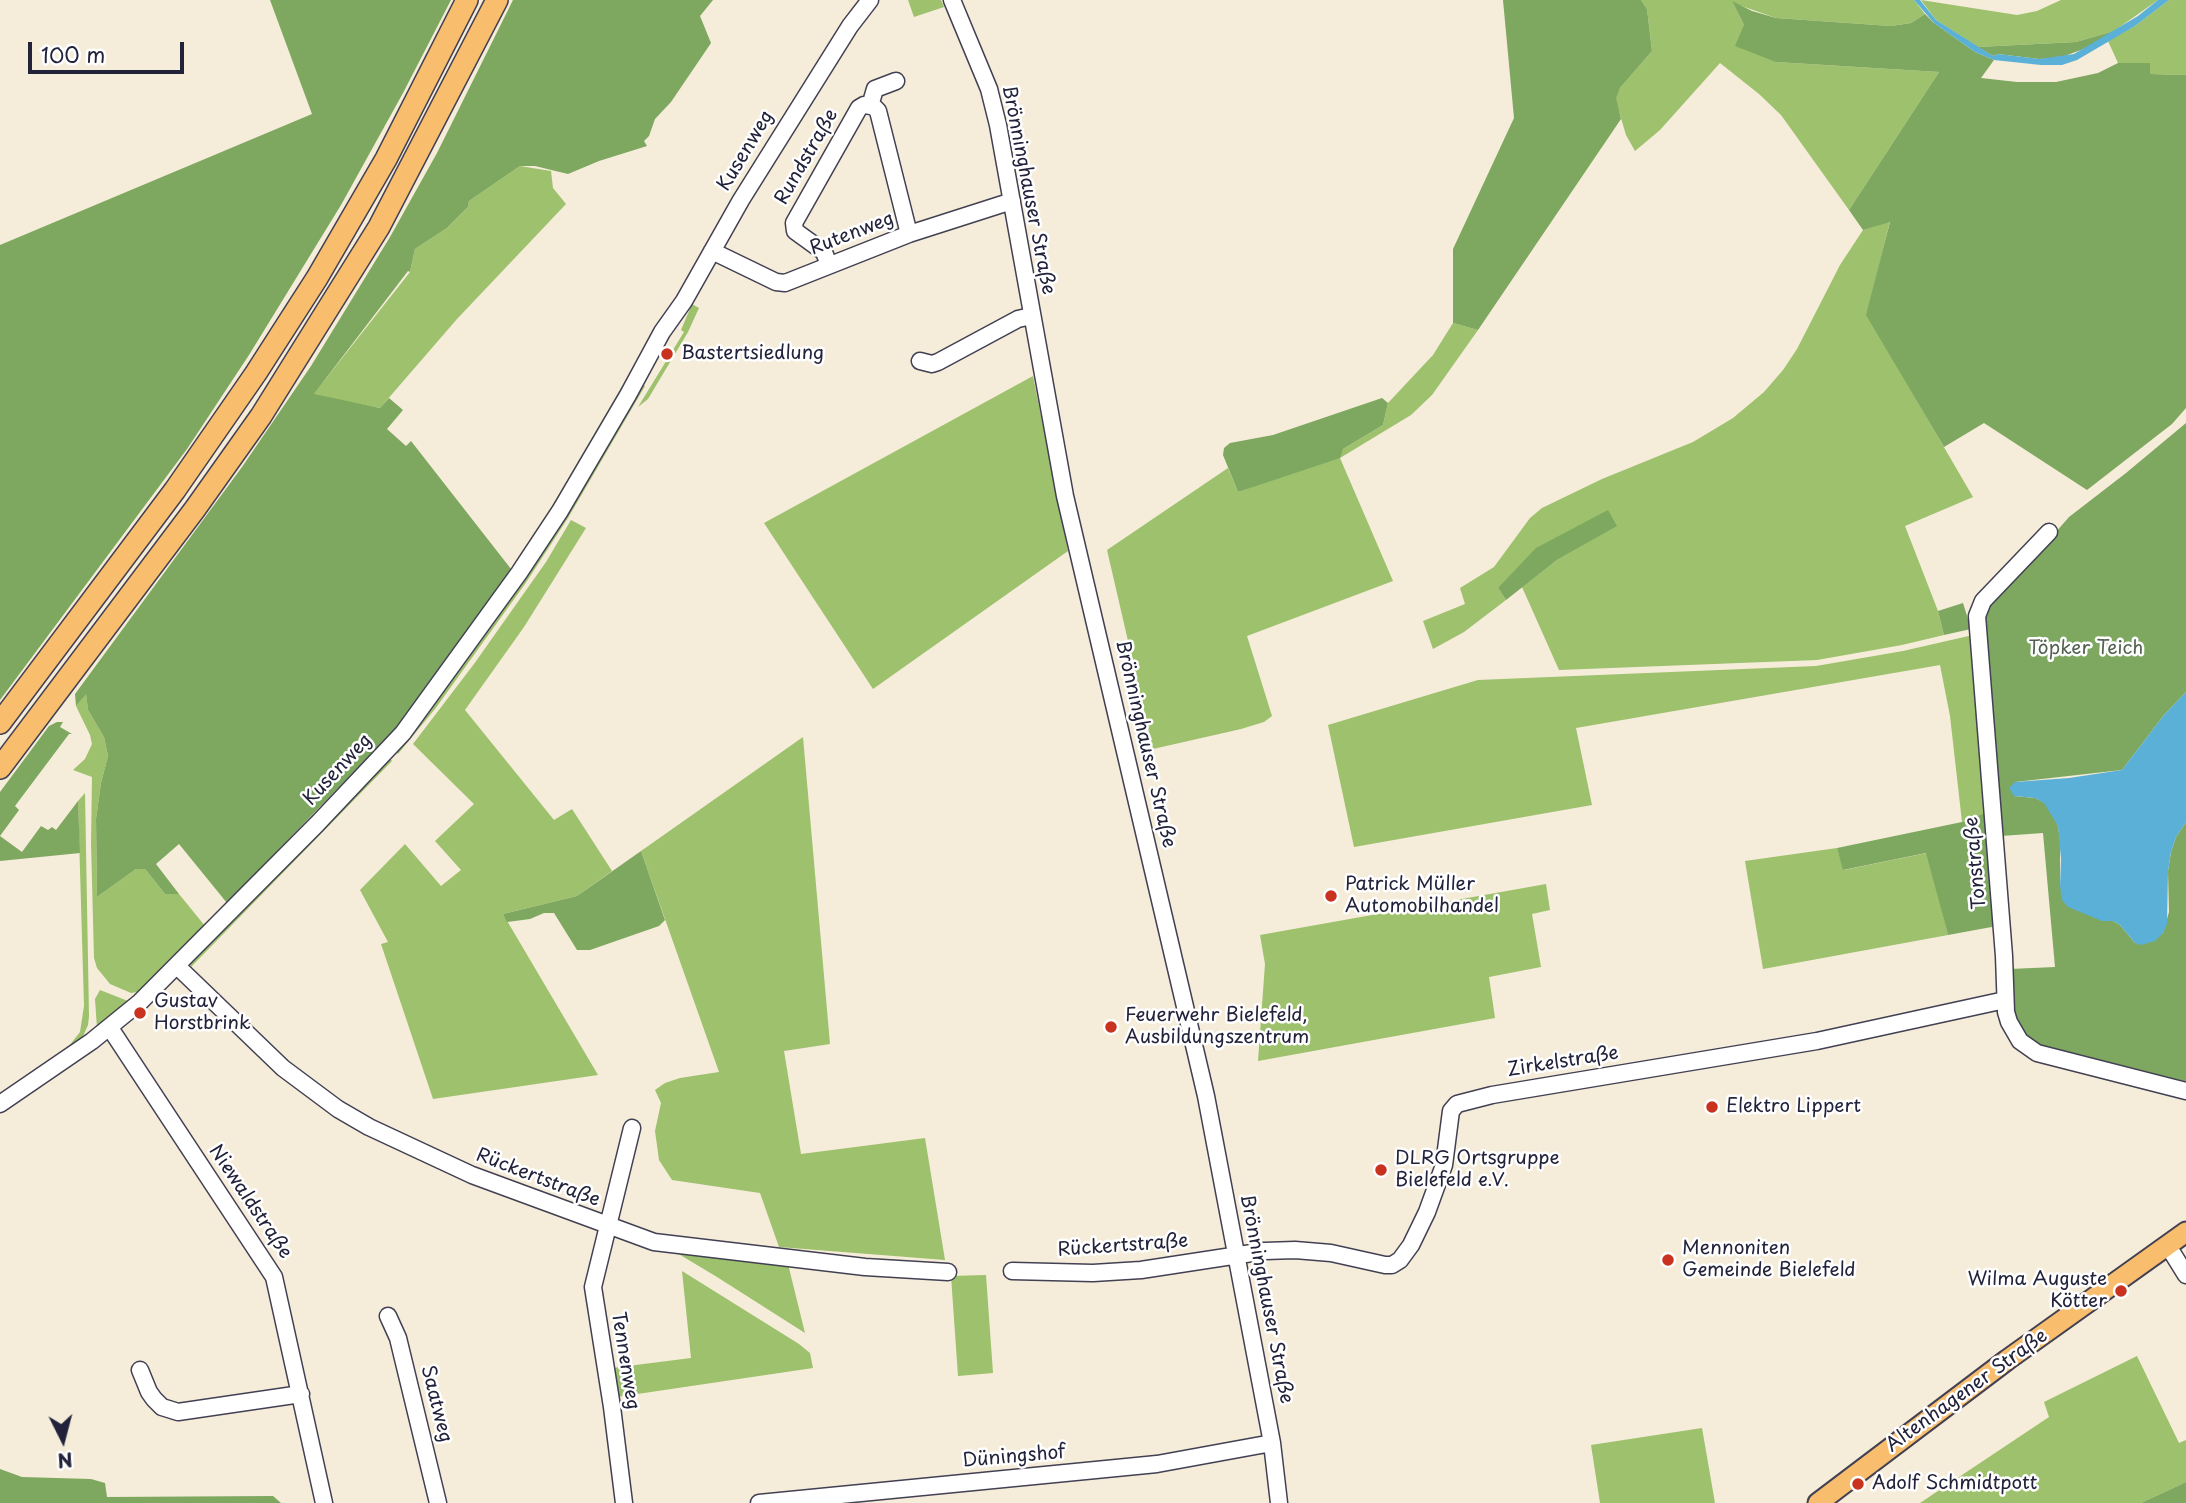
<!DOCTYPE html>
<meta charset="utf-8">
<style>
body{margin:0}
#map{position:relative;width:2186px;height:1503px;overflow:hidden;background:#f5ecd9;font-family:"Playpen Sans",sans-serif}
canvas{display:block}
.north{position:absolute;left:28px;top:1405px;width:70px;height:70px;-webkit-text-stroke:5px #fff;paint-order:stroke;rotate:174deg;font-size:19px;font-weight:700;line-height:28px;text-align:center;color:#22223b}
.north::after{content:'';display:block;margin:auto;width:24px;height:32px;background:#22223b;clip-path:polygon(50% 0,100% 100%,50% 72%,0 100%)}
.scale{position:absolute;left:28px;top:42px;width:156px;height:32px;box-sizing:border-box;border:4px solid #22223b;border-top:0;padding-left:9px;font-size:21px;line-height:24px;white-space:nowrap;color:#22223b;-webkit-text-stroke:5px #fff;paint-order:stroke}
</style>
<div id="map">
<canvas width="2186" height="1503"></canvas>
<div class="north">N</div>
<div class="scale">100 m</div>
</div>
<script>
const c = document.querySelector('canvas').getContext('2d');
c.lineJoin = 'round';
function fill(path, color) { c.fillStyle = color; c.fill(path, 'evenodd'); }
const poly = rows => new Path2D(rows.map(r => 'M' + r).join(''));
function stroke(path, color, width, dash) { c.strokeStyle = color; c.lineWidth = width; c.lineCap = dash ? 'butt' : 'round'; c.setLineDash(dash || []); c.stroke(path); }
function write(font, color, halo, rows, align = 'center') {
  c.font = font + ' "Playpen Sans",sans-serif'; c.lineWidth = 5; c.setLineDash([]); c.textBaseline = 'middle'; c.strokeStyle = halo; c.fillStyle = color; for (const [text, x, y, turn = 0] of rows) {
    c.save(); c.translate(x, y); c.rotate((+turn || 0) * Math.PI / 180); c.textAlign = isNaN(turn) ? turn : align; if (halo) c.strokeText(text, 0, 0); c.fillText(text, 0, 0); c.restore();
  }
}
fill(poly([
 [908,0,941,0,944,7,914,17],
 [1641,0,1914,0,1925,14,1911,23,1891,26,1776,18,1733,3,1744,25,1776,62,1939,72,1849,210,1781,115,1759,94,1720,63,1660,130,1635,151,1626,135,1615,98,1620,88,1652,51,1647,9],
 [1921,0,2017,15,2037,11,2061,0,2158,0,2114,31,2076,42,1978,47,1936,20],
 [2169,0,2186,0,2186,75,2150,74,2150,63,2118,63,2108,41,2135,26],
 [520,166,551,171,553,188,566,204,457,319,380,408,313,395,410,272,415,249,447,228,468,207,469,201],
 [1890,221,1867,315,1973,497,1905,526,1938,611,1944,635,1902,645,1817,660,1559,670,1522,587,1557,560,1616,526,1498,588,1506,600,1464,632,1433,649,1423,621,1465,604,1460,588,1494,567,1530,518,1542,508,1602,479,1693,442,1733,418,1764,392,1783,370,1797,349,1840,265,1863,230],
 [692,304,699,308,688,332,648,399,638,407,684,332,681,330],
 [1453,323,1478,330,1432,395,1411,415,1340,458,1393,581,1247,636,1272,716,1264,722,1241,729,1153,749,1107,550,1228,468,1238,492,1340,454,1343,449,1383,425,1388,403,1433,355],
 [635,364,639,367,521,561,515,562,552,506],
 [1033,376,1068,551,873,689,764,523],
 [642,384,645,386,568,518,525,584,435,709,398,754,395,750],
 [571,520,586,528,524,627,465,710,554,820,572,809,612,871,577,896,503,914,598,1075,433,1099,381,944,388,942,360,890,405,844,441,886,461,870,435,841,474,804,413,744,474,664,546,562],
 [1973,635,1987,812,1962,822,1950,716,1940,665,1576,728,1592,805,1354,847,1328,725,1478,680,1816,666,1903,651],
 [86,693,88,710,104,737,108,756,101,783,96,819,97,897,136,869,145,869,165,894,179,894,205,926,142,991,131,993,110,984,97,968,94,958,91,843,92,777,73,770,85,759,92,744,90,735,76,706],
 [803,737,830,1044,784,1051,801,1154,925,1138,945,1260,779,1247,760,1193,672,1180,659,1160,655,1131,661,1103,655,1090,665,1083,680,1078,719,1072,641,851],
 [390,759,392,761,191,967,189,960,384,761],
 [85,793,89,1016,88,1025,80,1043,65,1051,80,1032,84,1006,78,801],
 [1837,848,1844,870,1927,853,1948,935,1763,969,1745,861],
 [1546,884,1550,910,1532,914,1541,967,1489,977,1495,1018,1258,1061,1265,964,1260,935],
 [100,990,128,1001,97,1028,95,999],
 [667,1247,788,1264,805,1333,717,1277],
 [682,1271,799,1344,810,1353,813,1368,617,1397,612,1368,691,1358],
 [986,1275,993,1373,958,1376,951,1276],
 [2137,1356,2179,1443,2186,1440,2186,1482,2141,1503,1920,1503,2049,1417,2044,1402],
 [1702,1428,1715,1503,1600,1503,1591,1445]
]), '#9dc16c');
fill(poly([
 [270,0,451,0,403,93,341,205,249,355,187,449,0,700,0,245,312,114],
 [513,0,713,0,700,16,711,43,671,102,655,119,649,136,644,141,647,146,599,161,568,174,535,166,520,166,469,201,468,207,447,228,415,249,410,272,408,271,314,394,380,408,389,398,403,410,387,429,406,446,411,441,511,569,397,727,227,903,179,844,156,864,179,894,165,894,145,869,136,869,97,897,96,819,101,783,108,756,104,737,88,710,86,694,76,706,75,694,242,467,311,366,390,237,437,153],
 [1503,0,1641,0,1647,9,1652,51,1620,88,1616,98,1621,119,1478,330,1453,323,1453,249,1514,118],
 [1732,1,1752,11,1776,18,1891,26,1911,23,1925,14,1934,23,1975,52,1994,60,1981,78,2017,82,2056,82,2098,73,2118,63,2150,63,2150,74,2186,75,2186,408,2172,424,2087,490,1984,423,1944,447,1866,315,1890,222,1863,230,1849,210,1939,72,1776,62,1735,46,1744,25],
 [2114,31,2089,47,2059,58,2039,59,1998,54,1993,56,1978,47,2076,42],
 [1382,398,1388,403,1383,425,1343,449,1340,458,1238,492,1223,455,1224,448,1230,443,1273,435],
 [2186,423,2186,692,2164,715,2122,770,2015,782,2014,796,2035,798,2045,803,2052,814,2058,826,2060,841,2060,886,2102,921,2113,921,2120,925,2135,943,2163,933,2169,912,2168,871,2171,852,2176,837,2186,822,2186,1085,2041,1048,2028,1038,2019,1027,2013,1012,2010,969,2055,967,2043,833,2001,836,1982,619,1988,603,2021,572,2069,517,2126,473],
 [1608,510,1617,526,1557,560,1506,600,1498,588,1536,548],
 [1963,603,1971,629,1944,635,1938,611],
 [57,722,63,722,60,727,72,734,69,734,15,806,19,810,0,836,22,852,41,826,48,830,52,827,56,830,78,801,80,853,0,861,0,792,49,726],
 [1987,812,1997,926,1948,935,1926,853,1843,870,1837,848,1962,822],
 [641,851,665,920,659,926,590,950,577,950,554,913,544,913,530,919,507,922,503,914,577,896],
 [0,1469,22,1477,91,1479,105,1483,107,1497,273,1496,281,1503,0,1503],
 [2186,1482,2186,1503,2141,1503]
]), '#7ea760');
fill(poly([
 [1914,0,1920,0,1936,20,1993,56,1998,54,2039,59,2074,54,2138,16,2158,0,2169,0,2135,26,2077,60,2062,65,2041,65,1994,60,1975,52,1934,23],
 [2186,692,2186,822,2176,837,2171,852,2168,871,2167,924,2163,933,2155,941,2141,945,2135,943,2120,925,2113,921,2102,921,2068,907,2062,900,2060,886,2061,859,2058,826,2044,803,2035,798,2014,796,2009,788,2015,782,2069,778,2122,770,2164,715]
]), '#5ab0d6');
const minor = poly([
 [952,0,989,89,998,125,1065,496,1206,1096,1272,1443,1279,1503],
 [870,106,875,89,896,81],
 [712,251,776,282,785,283,909,234,1012,201],
 [829,265,824,252,795,231,794,223,859,108,864,105,873,106,878,111,909,234],
 [920,361,932,364,938,362,1018,319,1031,316],
 [2049,532,1983,601,1977,616,2004,956,2006,1012,2009,1022,2020,1041,2037,1053,2186,1091],
 [177,966,283,1068,338,1109,369,1127,472,1175,654,1242,865,1267,948,1272],
 [110,1028,274,1277,324,1503],
 [0,1104,92,1041,140,1002,317,824,403,733,519,573,560,511,628,395,662,332,684,301,741,200,850,26,870,0],
 [2168,1246,2186,1275],
 [1012,1271,1093,1273,1141,1270,1265,1251,1295,1250,1331,1253,1385,1265,1392,1265,1400,1260,1411,1245,1427,1212,1444,1165,1451,1111,1457,1104,1492,1095,1817,1041,2005,1000],
 [388,1316,398,1338,438,1503],
 [140,1370,149,1392,154,1399,162,1407,178,1412,301,1394],
 [624,1503,612,1407,593,1287,632,1128],
 [759,1503,1157,1464,1272,1443]
]);
const major = poly([
 [1818,1503,2007,1360,2186,1232]
]);
const highway = poly([
 [0,723,175,490,256,373,317,278,386,159,467,0],
 [0,768,195,509,261,416,379,227,497,0]
]);
stroke(minor, '#424053', 19);
stroke(major, '#424053', 23);
stroke(highway, '#424053', 24);
stroke(minor, '#fff', 16);
stroke(major, '#f9be6d', 19);
stroke(highway, '#f9be6d', 21);
for (const [x, y, r, color] of [
 [667,354,7,"#c8321e"],
 [1331,896,7,"#c8321e"],
 [140,1013,7,"#c8321e"],
 [1111,1027,7,"#c8321e"],
 [1712,1107,7,"#c8321e"],
 [1381,1170,7,"#c8321e"],
 [1668,1260,7,"#c8321e"],
 [2121,1291,7,"#c8321e"],
 [1858,1484,7,"#c8321e"]
]) { const dot = new Path2D(); dot.arc(x, y, r, 0, 2 * Math.PI); c.fillStyle = color; c.fill(dot); stroke(dot, '#fff', 2.5); }
write('19px', '#22223b', '#fff', [
 ["Kusenweg",746,151,-59],
 ["Rundstraße",807,157,-60],
 ["Brönninghauser Straße",1028,190,79],
 ["Rutenweg",852,234,-21],
 ["Brönninghauser Straße",1145,744,77],
 ["Kusenweg",338,770,-47],
 ["Tonstraße",1976,863,-95],
 ["Zirkelstraße",1563,1062,-9],
 ["Rückertstraße",538,1178,21],
 ["Niewaldstraße",250,1202,56],
 ["Rückertstraße",1123,1246,-4],
 ["Brönninghauser Straße",1266,1299,79],
 ["Tennenweg",625,1361,81],
 ["Altenhagener Straße",1967,1391,-36],
 ["Saatweg",436,1404,76],
 ["Düningshof",1014,1457,-5]
]);
write('19px', '#22223b', '#fff', [
 ["Bastertsiedlung",681,354],
 ["Patrick Müller",1345,885],
 ["Automobilhandel",1345,907],
 ["Gustav",154,1002],
 ["Horstbrink",154,1024],
 ["Feuerwehr Bielefeld,",1125,1016],
 ["Ausbildungszentrum",1125,1038],
 ["Elektro Lippert",1726,1107],
 ["DLRG Ortsgruppe",1395,1159],
 ["Bielefeld e.V.",1395,1181],
 ["Mennoniten",1682,1249],
 ["Gemeinde Bielefeld",1682,1271],
 ["Wilma Auguste",2107,1280,"right"],
 ["Kötter",2107,1302,"right"],
 ["Adolf Schmidtpott",1872,1484]
], 'left');
write('19px', '#53624f', '#fff', [
 ["Töpker Teich",2086,649]
]);
</script>
